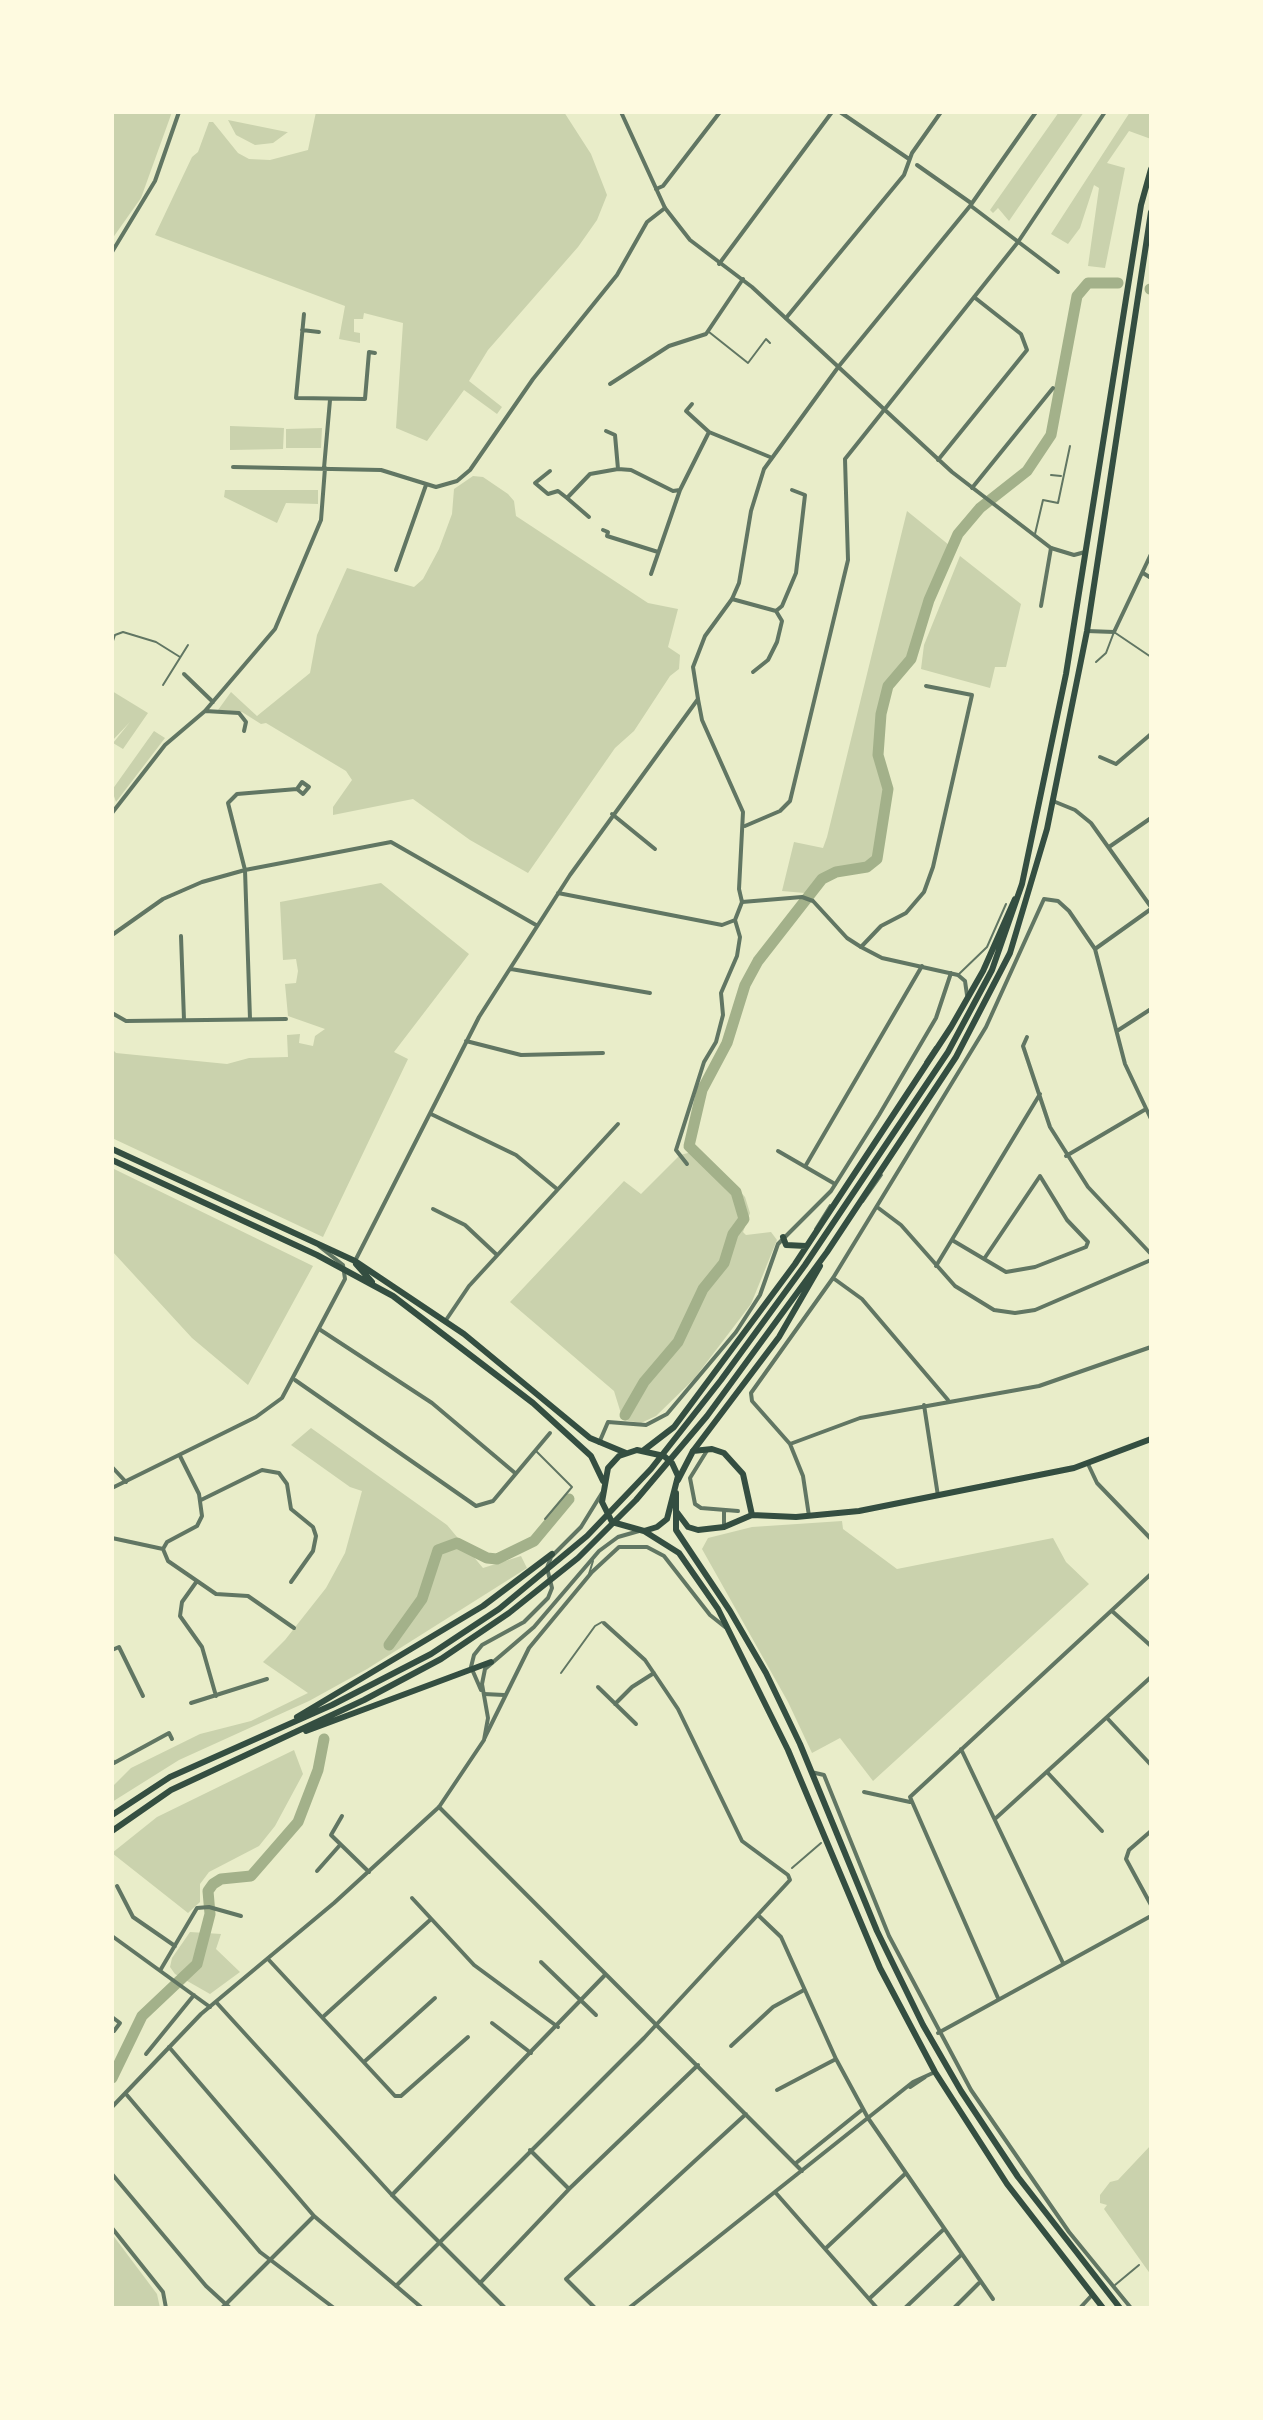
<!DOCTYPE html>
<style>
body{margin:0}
#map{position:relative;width:1263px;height:2420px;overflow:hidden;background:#e9edc9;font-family:"Titillium Web",sans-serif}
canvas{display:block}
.frame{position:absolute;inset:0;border:114px solid #fefae0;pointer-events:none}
</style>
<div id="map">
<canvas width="1263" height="2420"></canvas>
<div class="frame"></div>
</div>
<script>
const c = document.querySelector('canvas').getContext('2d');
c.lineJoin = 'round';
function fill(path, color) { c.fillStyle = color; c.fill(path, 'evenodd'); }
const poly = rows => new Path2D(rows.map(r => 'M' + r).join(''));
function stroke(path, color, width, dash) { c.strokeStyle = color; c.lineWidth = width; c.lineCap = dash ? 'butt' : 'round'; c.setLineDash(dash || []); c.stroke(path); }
fill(poly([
 [112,112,172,112,141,198,112,239],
 [316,112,564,112,591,154,607,195,597,220,578,247,488,350,469,381,502,407,497,414,464,390,427,441,396,428,403,323,364,313,363,319,354,319,354,332,360,333,360,343,339,339,345,306,155,235,192,157,198,152,209,122,213,122,238,153,249,159,270,160,308,150],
 [1059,112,1084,112,1009,221,998,208,993,213,990,210],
 [1130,112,1151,112,1151,139,1129,131,1107,163,1125,168,1105,268,1088,266,1099,188,1094,185,1080,228,1068,244,1051,234],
 [228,120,287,132,288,132,273,143,255,145,236,135],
 [230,426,284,428,283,449,230,450],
 [322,428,321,448,286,448,286,429],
 [473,476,483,477,508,494,514,501,516,516,648,603,678,609,668,647,680,655,679,669,670,676,634,731,615,748,528,873,470,840,413,799,333,815,333,807,352,780,346,771,266,723,261,724,242,712,218,710,231,692,257,716,310,673,317,635,347,568,414,587,423,579,439,549,452,514,454,489],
 [225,490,318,490,318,504,286,503,277,523,224,497],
 [907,511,949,545,927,598,907,662,885,684,878,711,875,757,885,788,879,849,866,865,832,872,805,893,782,891,794,842,823,848,827,837],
 [960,556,1021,604,1006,667,995,667,990,688,921,669,924,645],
 [112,691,148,713,123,749,113,743,130,722,112,741],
 [154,731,165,738,116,802,112,790],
 [381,883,469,954,394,1052,408,1059,323,1237,112,1138,112,1049,116,1053,227,1064,249,1058,288,1057,287,1035,300,1034,299,1043,313,1046,315,1036,325,1029,288,1016,285,984,296,983,298,971,296,959,283,960,280,902],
 [696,1151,722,1172,745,1197,750,1213,743,1232,746,1235,771,1232,777,1240,751,1304,694,1379,656,1416,641,1423,623,1420,614,1391,510,1302,624,1181,641,1194,680,1155],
 [112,1168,313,1266,248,1385,192,1338,112,1251],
 [311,1428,447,1525,483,1568,521,1556,527,1568,367,1669,309,1701,179,1760,112,1802,112,1787,131,1768,200,1734,251,1721,308,1693,263,1662,285,1640,326,1588,345,1553,362,1491,350,1487,291,1445],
 [842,1521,843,1529,897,1569,1053,1538,1066,1562,1089,1584,873,1781,840,1738,812,1753,788,1702,702,1549,708,1538,752,1527],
 [294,1750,303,1774,275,1826,259,1846,209,1872,200,1884,200,1902,188,1913,112,1853,157,1817],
 [190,1932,221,1934,216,1949,240,1972,210,1994,175,1974,170,1967,172,1958],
 [1151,2145,1151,2275,1104,2209,1107,2205,1100,2203,1100,2195,1110,2182,1118,2180],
 [112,2234,157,2294,160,2308,112,2308]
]), '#cad2ad');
stroke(poly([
 [1150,289,1151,289],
 [625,1415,644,1382,678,1342,703,1289,724,1263,733,1234,744,1219,736,1192,689,1146,702,1090,727,1043,745,985,758,961,822,879,836,872,867,867,877,859,888,789,878,755,881,714,888,686,911,659,929,600,958,534,980,508,1027,471,1051,435,1077,296,1088,283,1118,283],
 [389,1645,422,1599,438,1550,457,1543,487,1558,497,1559,534,1541,569,1499],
 [112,2078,142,2016,197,1964,210,1914,208,1891,213,1884,221,1879,251,1876,298,1822,318,1770,324,1739]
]), '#a3b18a', 11);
stroke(poly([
 [709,332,748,363,766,339,770,343],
 [1051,475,1061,476],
 [1035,534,1043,500,1058,503,1070,446],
 [112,644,115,635,123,632,156,642,180,657],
 [1096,662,1106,653,1114,632,1151,657],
 [163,685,188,645],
 [959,974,987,947,1006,904],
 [925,1062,935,1047],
 [863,1202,882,1175],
 [815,1229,830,1205],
 [535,1450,572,1487,545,1519],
 [589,1574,593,1561],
 [561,1673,595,1626,602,1622],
 [792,1868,821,1843],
 [1115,2285,1139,2265]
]), '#617663', 2);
stroke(poly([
 [840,112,909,159],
 [917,165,971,203],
 [656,189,663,186,720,112],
 [971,206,1058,272],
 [719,264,832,112],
 [304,314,296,398,365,399,369,352,375,353],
 [786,318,904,175,912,153,941,112],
 [302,330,319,332],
 [839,366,970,206,1036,112],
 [610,384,669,346,706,334,743,279],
 [692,404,686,411,709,432],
 [606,431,615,435,618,469],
 [938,460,1027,350,1021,334,974,297],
 [233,467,381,470,436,487,457,481,470,470,533,379,617,275,647,222,665,208],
 [324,468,330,400],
 [550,471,535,483,548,494,558,491,567,498,590,474,618,469,631,470,673,491,680,490,709,432,770,457],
 [972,488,1053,388],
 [567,498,589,517],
 [603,530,608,532,607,536,658,552],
 [396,570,426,485],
 [1143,573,1151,578],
 [651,574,680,490],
 [732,599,776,611,782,606,796,573,805,495,792,490],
 [1041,606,1051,548],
 [753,672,768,660,777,642,782,621,776,611],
 [184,674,213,702],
 [205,711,239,713,246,722,244,731],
 [1100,757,1116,764,1151,734],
 [1053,801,1075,810,1091,823,1151,907],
 [112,813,165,745,205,711,275,629,321,520,325,468],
 [612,814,655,849],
 [745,826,780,811,790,801,848,560,845,459,1018,242,1105,112],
 [1109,847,1151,818],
 [558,893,722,925,735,920,742,902],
 [112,935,163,899,202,882,245,870,391,842,536,925],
 [181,936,184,1020],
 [861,947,881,926,906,913,924,892,933,867,972,695,926,686],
 [1095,949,1151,909],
 [511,969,650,993],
 [112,1013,126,1021,286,1019],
 [250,1019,245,870,228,803,237,794,297,789,303,794,309,787,302,782,297,789],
 [1117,1031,1151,1009],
 [1027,1037,1023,1046,1050,1127,1088,1187,1151,1254],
 [466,1041,521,1055,603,1053],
 [431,1114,516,1155,557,1189],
 [778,1151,835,1184],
 [1066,1156,1146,1109],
 [687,1164,676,1150,704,1062,716,1042,723,1015,721,993,737,956,740,937,735,920],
 [806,1165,922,966],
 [877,1207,901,1225,955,1286,994,1310,1015,1313,1035,1310,1151,1260],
 [433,1209,465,1225,497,1255],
 [952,1240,1006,1272,1035,1267,1086,1247,1088,1242,1067,1220,1040,1176,984,1259],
 [355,1261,479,1017,570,875,698,699],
 [936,1266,1040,1094],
 [833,1278,862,1299,948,1400],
 [446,1320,469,1286,618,1124],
 [319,1329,432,1403,515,1473],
 [295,1380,476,1506,493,1501,550,1433],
 [924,1405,938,1496],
 [790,1444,860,1418,1039,1386,1151,1347],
 [708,1449,690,1478,695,1504,701,1508,738,1511],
 [112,1467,126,1482],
 [201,1500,262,1470,279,1473,287,1484,291,1509,313,1527,316,1536,313,1551,291,1582],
 [809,1516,803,1476,790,1444,752,1401,751,1393,833,1278,986,1027,1044,899,1058,901,1069,911,1095,949,1125,1064,1151,1119],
 [724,1527,724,1510],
 [112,1538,163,1549],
 [163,1549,168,1561,216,1594,248,1596,294,1628],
 [163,1549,167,1542,197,1526,202,1516,199,1494,180,1456],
 [197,1581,182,1602,180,1616,202,1647,216,1696],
 [1112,1611,1151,1646],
 [112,1650,119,1647,143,1696],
 [598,1687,636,1724],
 [484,1694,504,1695],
 [191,1703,267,1679],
 [615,1704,632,1687,654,1673],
 [1107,1718,1151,1765],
 [485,1737,529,1648,592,1572,619,1547,647,1547,664,1556,710,1615,725,1627],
 [961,1749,1063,1963],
 [112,1760,114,1763,169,1733,172,1739],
 [811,1772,824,1775,889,1936,971,2090,1069,2232,1131,2308],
 [1047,1772,1102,1831],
 [864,1792,910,1802],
 [439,1807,802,2171],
 [342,1816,331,1835,369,1872],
 [996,1818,1151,1677],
 [1151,1831,1129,1850,1126,1859,1151,1905],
 [317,1871,340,1845],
 [117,1886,133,1917,175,1946],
 [412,1898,474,1965,558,2027],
 [758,1915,781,1937,836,2059,868,2118,993,2299],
 [112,1936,210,2007],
 [268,1959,395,2096,401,2096,468,2037],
 [541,1962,596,2015],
 [161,1969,197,1908,209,1907,241,1916],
 [998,1998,910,1797,1151,1574],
 [324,2016,430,1920],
 [112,2017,120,2023,114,2031,112,2030],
 [492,2023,531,2053],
 [938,2033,1151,1916],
 [731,2046,773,2007,804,1990],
 [169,2047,314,2216,422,2308],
 [146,2054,194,1995],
 [364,2062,435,1998],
 [910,2087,925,2077],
 [777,2090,836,2059],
 [126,2094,260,2252,334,2308],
 [530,2150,568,2188],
 [796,2163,863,2109],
 [112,2174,206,2286,230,2308],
 [775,2192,877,2308],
 [392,2195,605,1975],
 [112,2228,163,2292,166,2308],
 [825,2249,906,2173],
 [480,2283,569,2189,698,2065],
 [396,2286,644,2038,790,1880,788,1875,742,1841,678,1709,645,1660,604,1623],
 [870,2298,944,2229],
 [222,2308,314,2216],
 [595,2308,566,2279,746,2114],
 [629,2308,913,2082,935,2072],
 [905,2308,961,2255],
 [954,2308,979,2283],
 [1080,2308,1092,2295]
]), '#617663', 4);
stroke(poly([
 [621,112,665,208,690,240,752,287,952,472,1051,548,1074,555,1085,552],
 [112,252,155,181,179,112],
 [839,366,764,469,751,511,739,583,732,599,705,636,693,667,698,699,702,720,743,812,739,889,742,902,802,897,813,901,847,938,861,947,882,958,958,975,965,981,967,995],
 [1087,631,1114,632,1151,554],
 [599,1443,608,1422,646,1425,667,1414,736,1332,760,1295,778,1244,831,1191,879,1115,936,1018,951,973],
 [1088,1464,1097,1483,1151,1539],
 [112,1488,256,1417,282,1398,345,1279,343,1265,319,1246],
 [481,1690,471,1667,474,1655,482,1645,524,1622,548,1598,552,1588,547,1568,551,1557,581,1527,602,1493],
 [216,2002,392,2195,505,2308],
 [112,2107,201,2014,334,1903,439,1807,484,1740,488,1718,482,1684,485,1669,534,1627,599,1551,618,1537,639,1531]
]), '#617663', 4);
stroke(poly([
 [678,1480,693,1451,712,1449,724,1453,743,1474,752,1515],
 [676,1511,688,1527,698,1530,724,1527,752,1515,796,1517,859,1511,1074,1468,1151,1439]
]), '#344e41', 6);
stroke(poly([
 [112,1149,355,1261,464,1334,590,1438,626,1453],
 [112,1160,317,1255,393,1296,533,1403,591,1456,603,1481],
 [783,1237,786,1245,806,1246],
 [356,1264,372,1282],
 [637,1450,664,1456,672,1463,678,1476,667,1519,657,1527,644,1531,612,1522,602,1502,608,1468,619,1456,637,1450],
 [644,1450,674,1427,795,1264,951,1027,983,971,1015,899],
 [693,1451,779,1337,820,1266],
 [676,1493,676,1530,730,1611,766,1673,800,1744,877,1931,923,2025,961,2091,1018,2177,1120,2308],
 [644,1531,679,1553,718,1609,788,1750,880,1968,935,2072,1007,2184,1103,2308],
 [297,1717,483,1606,552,1554],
 [306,1731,491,1662],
 [112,1815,170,1777,332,1705,431,1654,499,1609,587,1536,651,1469,721,1380,805,1265,948,1052,992,970,1022,884,1066,674,1141,205,1151,169],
 [112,1831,171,1790,364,1700,441,1659,509,1613,578,1558,636,1500,707,1416,827,1252,956,1057,1010,953,1047,829,1087,631,1151,212]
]), '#344e41', 6);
</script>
